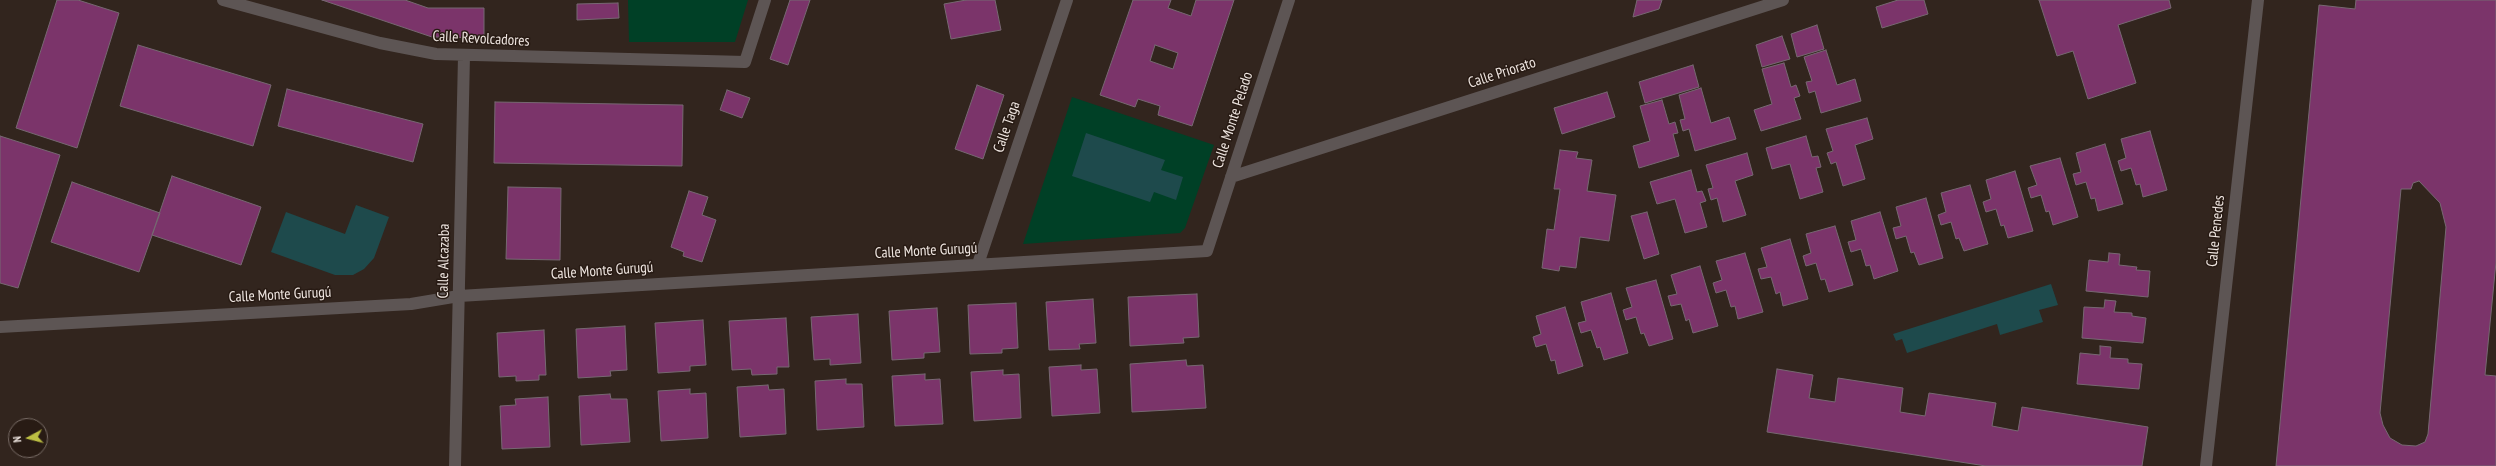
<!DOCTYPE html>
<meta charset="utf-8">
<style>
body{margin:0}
#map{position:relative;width:2496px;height:466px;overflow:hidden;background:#32251e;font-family:"PT Sans Narrow",sans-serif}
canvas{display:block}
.north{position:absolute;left:8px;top:418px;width:40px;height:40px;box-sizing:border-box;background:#281b14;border:1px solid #786c66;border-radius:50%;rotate:263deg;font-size:11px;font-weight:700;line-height:16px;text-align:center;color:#efe6e1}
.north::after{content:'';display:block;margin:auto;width:14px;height:18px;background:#bdbf43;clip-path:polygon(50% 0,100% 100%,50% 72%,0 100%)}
</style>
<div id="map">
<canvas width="2496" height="466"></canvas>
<div class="north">N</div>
</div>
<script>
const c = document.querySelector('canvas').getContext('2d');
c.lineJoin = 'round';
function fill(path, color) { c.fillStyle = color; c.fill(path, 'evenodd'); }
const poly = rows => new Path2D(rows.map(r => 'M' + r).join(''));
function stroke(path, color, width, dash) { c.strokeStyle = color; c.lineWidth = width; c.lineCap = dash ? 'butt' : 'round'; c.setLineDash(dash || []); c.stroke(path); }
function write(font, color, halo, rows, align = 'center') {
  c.font = font + ' "PT Sans Narrow",sans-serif'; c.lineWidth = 3; c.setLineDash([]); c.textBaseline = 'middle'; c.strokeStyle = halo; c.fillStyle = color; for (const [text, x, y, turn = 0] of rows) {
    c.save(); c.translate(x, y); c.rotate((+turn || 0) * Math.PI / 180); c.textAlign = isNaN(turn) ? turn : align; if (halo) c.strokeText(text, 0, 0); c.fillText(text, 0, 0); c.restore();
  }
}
fill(poly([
 [628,0,748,0,735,42,629,42],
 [1072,97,1214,145,1185,228,1180,233,1023,244]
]), '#004026');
fill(poly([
 [1086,133,1165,160,1161,170,1183,177,1176,200,1154,192,1150,202,1072,176],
 [356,205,389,217,374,258,364,269,353,275,335,275,271,252,286,212,345,234],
 [2051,284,2058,305,2039,310,2043,322,2000,335,1997,324,1907,353,1902,339,1896,341,1893,334]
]), '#1e4a4c');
const building = poly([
 [57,0,78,0,119,13,77,148,16,128,57,0],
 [322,0,405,0,428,8,484,8,484,38,432,37,322,0],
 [790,0,810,0,788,65,770,59,790,0],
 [966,0,995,0,1001,30,951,39,944,4,966,0],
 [1133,0,1171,0,1168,8,1191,16,1196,0,1234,0,1192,126,1158,115,1160,106,1138,99,1135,107,1100,95,1133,0],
 [1155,45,1178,53,1173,69,1150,61,1155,45],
 [1637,0,1662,0,1659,9,1633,17,1637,0],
 [1898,0,1924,0,1928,14,1882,28,1876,7,1898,0],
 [2039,0,2169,0,2171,8,2118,25,2136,83,2088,99,2073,51,2057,56,2039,0],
 [2356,0,2496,0,2496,262,2485,375,2496,376,2496,466,2276,466,2319,5,2355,9,2356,0],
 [2419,181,2440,203,2446,227,2428,434,2425,442,2416,446,2402,445,2390,438,2383,425,2380,413,2401,189,2411,189,2413,183,2419,181],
 [618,3,619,18,577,20,577,4,618,3],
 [1817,25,1824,49,1797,57,1791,34,1817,25],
 [1782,36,1790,59,1762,67,1756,45,1782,36],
 [138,45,271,85,253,146,120,106,138,45],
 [1826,50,1837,85,1855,79,1861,101,1821,113,1815,91,1809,93,1806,82,1812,81,1804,57,1826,50],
 [1784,63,1791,87,1796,85,1800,96,1794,98,1801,119,1761,131,1754,110,1772,104,1762,69,1784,63],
 [1693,65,1699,87,1645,103,1639,82,1693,65],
 [977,85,1004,95,983,159,955,149,977,85],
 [1701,88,1711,123,1729,117,1736,139,1695,151,1689,129,1683,131,1680,120,1685,119,1679,95,1701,88],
 [287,89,423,124,413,162,278,126,287,89],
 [727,90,750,98,742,118,720,110,727,90],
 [1607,92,1615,117,1562,134,1554,108,1607,92],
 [1662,100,1669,124,1675,122,1678,133,1673,134,1679,156,1639,168,1633,146,1650,141,1640,106,1662,100],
 [495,102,683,105,682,166,494,163,495,102],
 [1867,118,1873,139,1855,145,1865,179,1843,186,1836,162,1831,164,1827,153,1833,151,1826,129,1867,118],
 [2150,131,2167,190,2143,197,2140,184,2136,185,2131,168,2121,171,2118,161,2126,158,2121,139,2150,131],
 [0,136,60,155,18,288,0,283,0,136],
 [1806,136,1812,157,1818,156,1821,167,1816,168,1823,192,1800,199,1790,164,1772,169,1766,148,1806,136],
 [2105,144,2123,204,2098,211,2095,198,2091,199,2086,182,2076,185,2073,174,2081,172,2076,153,2105,144],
 [1560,150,1578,152,1576,158,1592,160,1587,191,1616,195,1609,241,1580,237,1576,268,1560,266,1559,271,1542,268,1547,229,1554,230,1560,189,1554,189,1560,150],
 [1747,153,1753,175,1735,181,1746,215,1723,222,1717,198,1711,200,1708,189,1713,188,1706,165,1747,153],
 [2060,158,2078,217,2053,225,2049,211,2046,212,2041,195,2031,198,2028,188,2037,185,2030,166,2060,158],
 [1691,170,1697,192,1702,191,1706,201,1700,203,1707,227,1685,233,1675,199,1657,204,1650,182,1691,170],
 [2015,171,2033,231,2008,238,2004,225,2001,226,1996,209,1986,212,1983,202,1991,199,1986,180,2015,171],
 [172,176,261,207,241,265,152,235,172,176],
 [72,182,160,213,139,272,51,242,72,182],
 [1970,185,1988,244,1964,251,1959,238,1956,239,1951,222,1941,225,1938,215,1946,212,1941,193,1970,185],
 [508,187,561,188,560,260,506,259,508,187],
 [689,191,708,197,702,215,716,220,702,262,683,256,684,252,671,247,689,191],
 [1926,198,1943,258,1919,265,1914,252,1911,253,1906,236,1896,239,1893,228,1901,226,1896,207,1926,198],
 [1647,212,1659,254,1644,259,1631,216,1647,212],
 [1880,212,1898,271,1874,279,1870,265,1866,266,1861,249,1851,252,1848,242,1856,240,1851,221,1880,212],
 [1835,226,1853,285,1829,292,1825,279,1821,280,1816,263,1806,266,1803,256,1811,253,1806,234,1835,226],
 [1790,239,1808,299,1783,306,1780,292,1776,294,1771,277,1761,279,1758,269,1767,267,1761,248,1790,239],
 [1745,253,1763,312,1738,319,1735,306,1731,307,1726,290,1716,293,1713,283,1722,280,1716,261,1745,253],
 [2109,253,2120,254,2119,265,2137,267,2136,270,2150,271,2148,297,2086,291,2089,260,2108,262,2109,253],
 [1700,266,1718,326,1693,333,1689,319,1686,321,1681,304,1671,306,1668,296,1677,294,1671,275,1700,266],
 [1656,280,1673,339,1649,346,1644,333,1641,334,1636,317,1626,320,1623,310,1632,307,1626,288,1656,280],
 [1611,293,1628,353,1604,360,1600,347,1597,348,1591,330,1581,333,1578,323,1586,321,1581,302,1611,293],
 [1197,294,1199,337,1183,338,1184,343,1130,346,1128,297,1197,294],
 [1093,299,1096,343,1079,344,1080,349,1049,350,1046,302,1093,299],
 [2105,300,2116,301,2114,312,2132,313,2132,316,2146,318,2143,343,2082,338,2084,307,2104,308,2105,300],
 [1016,303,1018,348,1002,349,1002,353,970,354,968,305,1016,303],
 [1565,307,1583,366,1558,374,1555,360,1551,361,1546,344,1536,347,1533,337,1541,334,1536,316,1565,307],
 [937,308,940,352,924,353,924,358,892,360,889,311,937,308],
 [858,314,861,363,830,365,830,359,814,360,811,317,858,314],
 [786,318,789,367,777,367,777,374,752,375,751,369,732,370,729,321,786,318],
 [703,320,706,365,690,366,690,371,658,373,655,323,703,320],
 [625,326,627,370,610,371,611,376,578,378,576,329,625,326],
 [544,330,546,375,539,375,539,380,516,381,516,376,499,377,497,333,544,330],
 [2100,346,2111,347,2110,358,2128,359,2128,363,2142,364,2139,389,2077,384,2080,353,2100,355,2100,346],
 [1186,360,1187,366,1203,365,1206,408,1132,412,1130,364,1186,360],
 [1081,365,1081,370,1097,369,1100,413,1052,416,1049,367,1081,365],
 [1777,369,1813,375,1809,398,1835,402,1838,378,1903,388,1900,412,1925,416,1929,393,1996,403,1992,426,2018,431,2022,407,2148,427,2142,466,1986,466,1767,432,1777,369],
 [1003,370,1003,375,1019,374,1021,418,974,421,971,372,1003,370],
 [925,374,925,380,940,379,943,424,895,426,892,376,925,374],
 [846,379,846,384,862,384,864,427,817,430,815,381,846,379],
 [768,385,769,390,784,389,786,434,740,437,737,387,768,385],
 [690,389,690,394,706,393,708,438,661,441,658,391,690,389],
 [610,394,611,399,627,399,630,442,581,445,579,396,610,394],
 [548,397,550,447,502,449,500,406,516,405,515,399,548,397]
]);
fill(building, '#7b346a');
stroke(building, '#776872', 1);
stroke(poly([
 [223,0,380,43,436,54,745,62,765,0],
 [1231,177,1783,0],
 [978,264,1067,0],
 [0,327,411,304,459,296,1207,251,1289,0],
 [455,466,464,56],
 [2206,466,2258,0]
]), '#5d5554', 12);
write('15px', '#efe6e1', '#281b14', [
 ["Calle Revolcadores",481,39,3],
 ["Calle Priorato",1502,73,-18],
 ["Calle Monte Pelado",1233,120,-72],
 ["Calle Taga",1007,127,-71],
 ["Calle Penedes",2216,231,-84],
 ["Calle Monte Gurugú",926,251,-3],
 ["Calle Alcazaba",444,261,-89],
 ["Calle Monte Gurugú",602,271,-4],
 ["Calle Monte Gurugú",280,295,-3]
]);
</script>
